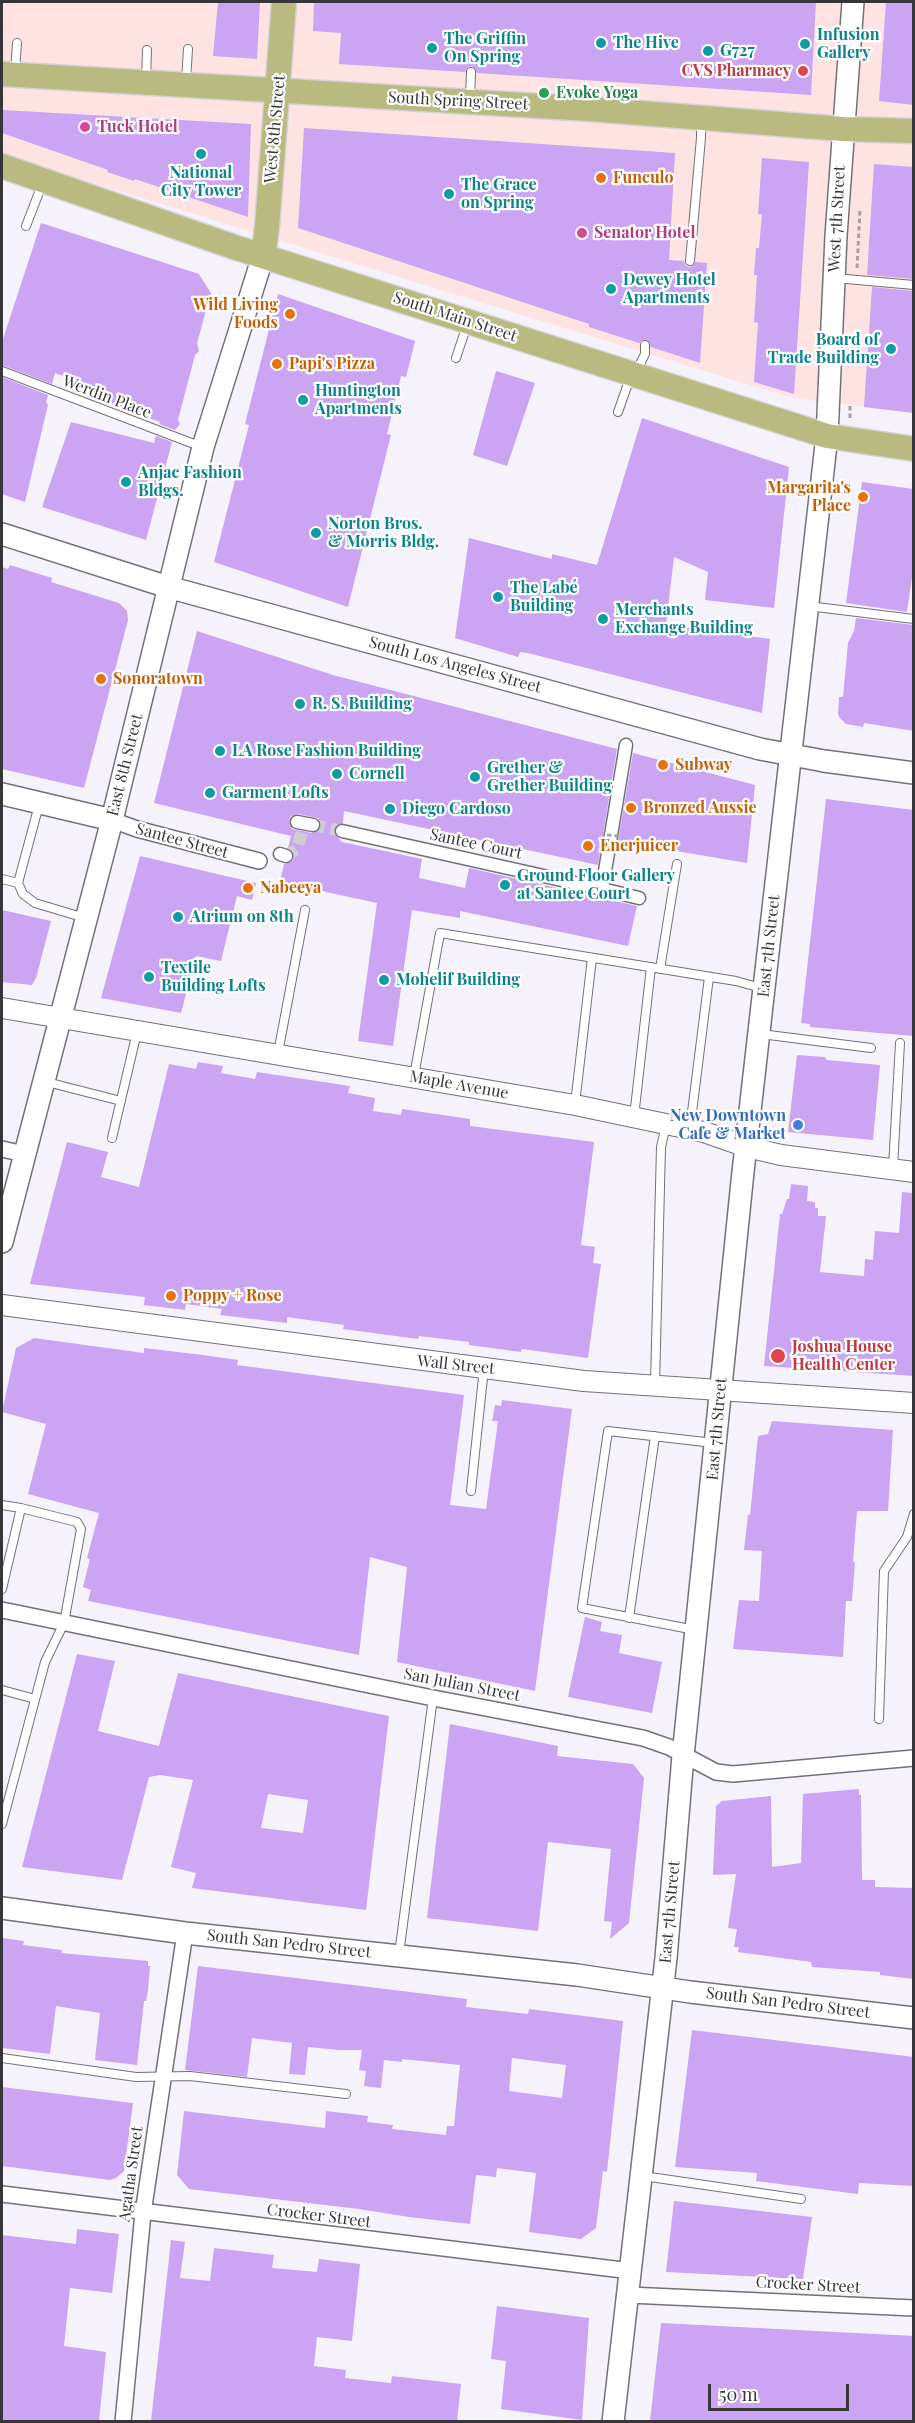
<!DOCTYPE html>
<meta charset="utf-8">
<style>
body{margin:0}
#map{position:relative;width:915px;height:2423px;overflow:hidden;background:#f6f2fb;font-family:"Playfair Display",serif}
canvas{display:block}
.frame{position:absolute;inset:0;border:3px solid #363538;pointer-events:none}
.scale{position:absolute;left:708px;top:2384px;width:141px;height:27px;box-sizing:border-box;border:3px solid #363538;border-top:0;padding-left:8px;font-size:18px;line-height:21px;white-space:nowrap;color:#363538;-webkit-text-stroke:4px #fff;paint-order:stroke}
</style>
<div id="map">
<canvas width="915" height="2423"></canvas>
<div class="frame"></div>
<div class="scale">50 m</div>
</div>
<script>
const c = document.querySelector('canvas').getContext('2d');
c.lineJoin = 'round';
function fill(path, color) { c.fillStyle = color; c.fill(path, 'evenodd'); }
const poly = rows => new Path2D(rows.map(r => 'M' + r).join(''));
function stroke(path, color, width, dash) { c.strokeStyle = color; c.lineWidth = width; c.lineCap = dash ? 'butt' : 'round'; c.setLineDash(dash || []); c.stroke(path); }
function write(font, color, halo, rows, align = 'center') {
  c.font = font + ' "Playfair Display",serif'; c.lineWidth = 4.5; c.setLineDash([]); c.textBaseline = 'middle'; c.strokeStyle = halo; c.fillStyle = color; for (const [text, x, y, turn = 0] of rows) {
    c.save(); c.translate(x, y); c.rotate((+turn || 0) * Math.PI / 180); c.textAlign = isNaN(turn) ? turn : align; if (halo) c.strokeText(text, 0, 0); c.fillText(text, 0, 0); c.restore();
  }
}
fill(poly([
 [2,2,913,2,913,413,792,398,2,155]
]), '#fee3e2');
fill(poly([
 [218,2,260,2,257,59,213,56],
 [314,2,816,2,811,95,477,73,472,66,468,67,465,72,339,64,341,33,313,31],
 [886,2,914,2,914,105,879,101],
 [2,110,251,124,248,217,135,179,134,181,107,172,108,170,2,133],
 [304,128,675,153,669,260,684,261,686,266,690,267,696,262,707,263,700,363,651,347,647,340,643,340,639,343,589,327,589,324,298,228],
 [762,158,809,162,794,394,754,382,758,323,754,322,757,275,754,275,756,248,759,248,762,214,758,214],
 [874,164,914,167,914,279,867,275],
 [41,223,199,274,202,279,211,293,197,343,199,351,195,355,178,420,180,424,175,430,159,424,160,422,81,394,84,383,55,373,52,384,2,365,2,342],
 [872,287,914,291,914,413,864,407],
 [278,294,415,341,406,377,401,376,387,434,391,435,348,607,214,562,249,425,245,424],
 [496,371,535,383,507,466,473,455],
 [2,377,48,395,46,402,48,405,25,502,2,494],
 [642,418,789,467,774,608,705,600,708,572,674,557,666,625,770,639,762,713,528,653,520,652,518,657,455,638,469,538,552,559,552,554,597,565],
 [71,422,154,443,156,436,172,442,146,540,42,507],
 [862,482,914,489,914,563,907,612,846,603],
 [10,565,52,578,51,582,119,603,127,611,128,620,84,788,2,769,2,567,8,569],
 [856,618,914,625,914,731,864,723,863,727,846,724,840,718,838,714,839,697,843,697,848,643,854,631],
 [197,631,333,675,617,749,598,865,344,811,343,823,336,826,334,833,342,842,422,859,419,878,465,888,469,868,637,906,628,946,460,911,460,918,412,910,393,1046,358,1041,377,903,280,882,284,864,291,862,294,858,292,851,288,848,291,836,154,803],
 [298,814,318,818,321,823,320,830,312,833,292,829,289,820,291,816],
 [633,753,755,785,747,863,618,841],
 [826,799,914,810,914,1036,810,1027,810,1024,801,1023],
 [140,856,256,883,252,900,237,896,221,961,196,956,181,1013,101,998],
 [2,910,51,921,36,978,32,985,2,982],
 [797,1055,825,1057,827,1060,880,1065,873,1140,788,1132],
 [198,1062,223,1066,221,1073,255,1079,257,1072,350,1086,348,1093,375,1098,373,1111,401,1115,402,1109,470,1119,470,1126,594,1142,581,1245,595,1247,593,1263,601,1264,588,1358,522,1349,521,1352,469,1345,469,1342,419,1336,418,1339,343,1329,344,1325,287,1317,287,1323,220,1315,222,1309,186,1304,185,1310,144,1305,145,1297,30,1284,67,1142,108,1152,101,1177,139,1187,169,1064,196,1069],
 [791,1184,808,1186,807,1201,815,1202,815,1208,818,1208,818,1216,826,1216,820,1272,864,1276,865,1259,873,1260,875,1231,899,1233,902,1192,914,1193,914,1376,764,1366,780,1214,782,1214,787,1199,789,1199],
 [34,1338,144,1353,144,1348,203,1355,238,1360,237,1365,464,1395,450,1505,486,1509,498,1421,492,1421,495,1405,501,1406,502,1400,572,1409,535,1691,397,1662,407,1567,370,1557,359,1655,88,1601,91,1590,83,1587,90,1559,87,1558,99,1513,28,1494,46,1424,2,1412,16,1348],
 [772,1421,893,1430,888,1511,857,1511,853,1562,855,1562,852,1601,846,1601,843,1657,733,1649,739,1600,759,1601,762,1551,744,1550,748,1515,750,1515,758,1436,768,1434],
 [585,1617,602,1622,600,1631,622,1635,619,1653,662,1662,652,1713,568,1697],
 [77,1654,115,1661,98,1731,159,1746,178,1673,389,1716,366,1910,192,1888,196,1873,171,1867,193,1780,160,1775,149,1777,122,1880,22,1867],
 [268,1794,308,1800,303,1833,261,1828],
 [450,1724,558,1746,557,1756,633,1764,644,1778,629,1923,610,1939,612,1922,604,1921,611,1849,548,1842,538,1931,427,1918],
 [859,1789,859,1795,861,1795,862,1880,875,1880,875,1887,914,1888,914,1979,880,1975,880,1972,812,1967,811,1962,738,1952,739,1947,734,1947,737,1929,728,1928,736,1874,713,1875,716,1806,722,1801,771,1796,772,1867,801,1863,803,1794],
 [2,1938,24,1941,23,1945,62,1950,61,1953,148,1961,148,1966,150,1966,148,1991,146,2001,144,2001,137,2065,95,2060,100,2013,56,2006,50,2054,2,2048],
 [198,1966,467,1999,466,2007,528,2014,529,2009,623,2021,607,2172,603,2171,596,2228,581,2239,529,2232,536,2173,497,2168,496,2177,476,2175,470,2224,409,2217,359,2209,189,2189,177,2175,184,2111,325,2128,326,2111,368,2116,367,2122,393,2125,392,2129,446,2135,447,2126,454,2126,460,2065,402,2059,402,2062,384,2060,381,2088,364,2086,366,2071,359,2070,362,2050,339,2050,308,2047,305,2075,289,2074,292,2043,252,2038,247,2077,185,2070],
 [512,2058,566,2065,562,2098,509,2091],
 [692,2030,914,2057,914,2186,859,2183,858,2194,756,2181,757,2173,675,2167],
 [2,2087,133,2103,124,2171,116,2178,110,2180,2,2166],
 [674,2201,812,2217,803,2279,666,2272],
 [77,2229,119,2234,112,2293,70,2288,64,2346,106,2352,99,2421,2,2420,2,2235,76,2244],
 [171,2240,185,2242,180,2278,210,2281,214,2248,274,2255,272,2268,317,2272,319,2259,360,2264,352,2341,317,2337,314,2366,346,2370,345,2378,391,2383,392,2376,461,2384,457,2421,151,2421],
 [497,2306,589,2318,582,2420,501,2409,506,2361,491,2359],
 [661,2323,914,2336,914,2421,650,2421]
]), '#cba4f4');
stroke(poly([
 [313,825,342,831],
 [286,856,297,849,302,832]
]), '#d0ccd4', 12, [12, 6]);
const service = poly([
 [15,72,17,43],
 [146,79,147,50],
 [186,81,188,49],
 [470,98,471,72],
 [26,226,43,182],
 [690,261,701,138,701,121],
 [835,278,914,285],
 [456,358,467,325],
 [2,371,202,447],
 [636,372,645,354,645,345],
 [618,412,631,375],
 [808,606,914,619],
 [2,879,18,883,39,805],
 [18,883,23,894,35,903,85,918],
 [660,969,677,864],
 [761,1034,871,1048],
 [278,1053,305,910],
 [414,1076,440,933,736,981,761,988],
 [47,1082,121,1101],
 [575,1104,592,958],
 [634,1117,651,967],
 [690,1128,709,977],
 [112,1138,137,1032],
 [893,1167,900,1043],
 [655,1384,661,1147,666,1125],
 [471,1491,484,1368],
 [2,1505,21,1508,2,1589],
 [629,1618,655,1436],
 [695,1630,582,1608,608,1431,714,1443],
 [2,1690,35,1699],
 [879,1719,884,1571,907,1537,914,1514],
 [2,1824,45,1662,64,1623,81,1529,77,1522,21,1508],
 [399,1954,433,1698],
 [2,2058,136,2077,190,2076,346,2094],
 [643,2176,801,2199]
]);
const pedestrian = poly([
 [297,822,313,825],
 [342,831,602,889,626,745],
 [280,854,286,856],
 [602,889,639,898]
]);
const minor = poly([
 [112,820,137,829,259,861],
 [2,1149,24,1154],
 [2,1610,433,1698,643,1738,669,1747,716,1772,733,1774,914,1758],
 [2,2194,631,2271],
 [629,2295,914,2308],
 [123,2422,143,2213,185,1933]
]);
const tertiary = poly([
 [2,1008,575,1105,704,1132,747,1147,781,1155,914,1172],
 [2,1305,584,1381,914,1403]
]);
const secondary = poly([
 [2,534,168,587,760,749,824,761,914,773],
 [2,794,112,820],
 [2,1242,112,820,203,447,263,256],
 [2,1908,185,1933,577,1975,690,1992,914,2018],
 [613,2422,666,1958,683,1756,743,1172,827,436,836,236,853,2]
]);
const primary = poly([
 [2,74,590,109,843,129,914,131],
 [2,166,234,247,827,436,914,449],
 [263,256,267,227,284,2]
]);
stroke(service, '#747078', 10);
stroke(pedestrian, '#747078', 15);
stroke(minor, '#747078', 18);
stroke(tertiary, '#747078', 22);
stroke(secondary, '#747078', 24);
stroke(primary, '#d3d3d3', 27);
stroke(poly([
 [857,268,860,209],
 [850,418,850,404]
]), '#a3a0a6', 3, [4.5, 3]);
stroke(service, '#fff', 8);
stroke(pedestrian, '#fff', 12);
stroke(minor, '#fff', 15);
stroke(tertiary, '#fff', 20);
stroke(secondary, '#fff', 21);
stroke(primary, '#b9ba80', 24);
stroke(poly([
 [607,835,619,836]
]), '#a3a0a6', 3, [4.5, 3]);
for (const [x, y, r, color] of [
 [601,43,6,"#0f9aa8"],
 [805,44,6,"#0f9aa8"],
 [432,48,6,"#0f9aa8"],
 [708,51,6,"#0f9aa8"],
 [803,71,6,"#e0444e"],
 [544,93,6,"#2e9e5b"],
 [85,127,6,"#d1479c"],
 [201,154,6,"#0f9aa8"],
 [601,178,6,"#e8710a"],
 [449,194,6,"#0f9aa8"],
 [582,233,6,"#d1479c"],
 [611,289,6,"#0f9aa8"],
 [290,314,6,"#e8710a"],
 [891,349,6,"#0f9aa8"],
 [277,364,6,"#e8710a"],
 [303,400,6,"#0f9aa8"],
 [126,482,6,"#0f9aa8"],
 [863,497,6,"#e8710a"],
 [316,533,6,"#0f9aa8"],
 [498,597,6,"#0f9aa8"],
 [603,619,6,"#0f9aa8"],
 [101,679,6,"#e8710a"],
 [300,704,6,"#0f9aa8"],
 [220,751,6,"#0f9aa8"],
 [663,765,6,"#e8710a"],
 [337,774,6,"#0f9aa8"],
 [475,777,6,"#0f9aa8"],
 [210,793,6,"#0f9aa8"],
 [631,808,6,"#e8710a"],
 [390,809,6,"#0f9aa8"],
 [588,846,6,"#e8710a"],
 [505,885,6,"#0f9aa8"],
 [248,888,6,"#e8710a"],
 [178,917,6,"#0f9aa8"],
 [149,977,6,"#0f9aa8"],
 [384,980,6,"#0f9aa8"],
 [798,1125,6,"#3f7fe0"],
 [171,1296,6,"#e8710a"],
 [778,1356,8,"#e0444e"]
]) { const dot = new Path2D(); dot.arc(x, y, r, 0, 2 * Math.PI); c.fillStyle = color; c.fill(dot); stroke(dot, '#fff', 2); }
write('bold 16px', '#0d838f', '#fff', [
 ["Infusion",817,35],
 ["Gallery",817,53],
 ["The Griffin",444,39],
 ["On Spring",444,57],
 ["The Hive",613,43],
 ["G727",720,51],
 ["National",201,173,"center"],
 ["City Tower",201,191,"center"],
 ["The Grace",461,185],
 ["on Spring",461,203],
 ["Dewey Hotel",623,280],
 ["Apartments",623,298],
 ["Board of",879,340,"right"],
 ["Trade Building",879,358,"right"],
 ["Huntington",315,391],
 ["Apartments",315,409],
 ["Anjac Fashion",138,473],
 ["Bldgs.",138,491],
 ["Norton Bros.",328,524],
 ["& Morris Bldg.",328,542],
 ["The Labé",510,588],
 ["Building",510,606],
 ["Merchants",615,610],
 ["Exchange Building",615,628],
 ["R. S. Building",312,704],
 ["LA Rose Fashion Building",232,751],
 ["Grether &",487,768],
 ["Grether Building",487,786],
 ["Cornell",349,774],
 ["Garment Lofts",222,793],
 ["Diego Cardoso",402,809],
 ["Ground Floor Gallery",517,876],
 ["at Santee Court",517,894],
 ["Atrium on 8th",190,917],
 ["Textile",161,968],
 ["Building Lofts",161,986],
 ["Mohelif Building",396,980]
], 'left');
write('bold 16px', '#be3a42', '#fff', [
 ["CVS Pharmacy",791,71],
 ["Joshua House",792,1347,"left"],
 ["Health Center",792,1365,"left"]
], 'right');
write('bold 16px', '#27864d', '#fff', [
 ["Evoke Yoga",556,93]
], 'left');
write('16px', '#363538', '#fff', [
 ["South Spring Street",458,101,3],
 ["West 8th Street",275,129,-85],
 ["West 7th Street",837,219,-87],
 ["South Main Street",455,317,18],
 ["Werdin Place",107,397,21],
 ["South Los Angeles Street",455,665,15],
 ["East 8th Street",125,765,-76],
 ["Santee Street",182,841,15],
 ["Santee Court",476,844,12],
 ["East 7th Street",769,946,-84],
 ["Maple Avenue",459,1085,10],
 ["Wall Street",456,1365,6],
 ["East 7th Street",717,1429,-85],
 ["San Julian Street",462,1685,11],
 ["East 7th Street",670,1912,-85],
 ["South San Pedro Street",289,1944,6],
 ["South San Pedro Street",788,2003,7],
 ["Agatha Street",131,2174,-82],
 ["Crocker Street",319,2216,7],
 ["Crocker Street",808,2285,3]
]);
write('bold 16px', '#b23c85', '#fff', [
 ["Tuck Hotel",97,127],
 ["Senator Hotel",594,233]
], 'left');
write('bold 16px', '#c56008', '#fff', [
 ["Funculo",613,178],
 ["Wild Living",278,305,"right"],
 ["Foods",278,323,"right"],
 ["Papi's Pizza",289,364],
 ["Margarita's",851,488,"right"],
 ["Place",851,506,"right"],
 ["Sonoratown",113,679],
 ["Subway",675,765],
 ["Bronzed Aussie",643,808],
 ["Enerjuicer",600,846],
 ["Nabeeya",260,888],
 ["Poppy + Rose",183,1296]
], 'left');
write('bold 16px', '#366cbe', '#fff', [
 ["New Downtown",786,1116],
 ["Cafe & Market",786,1134]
], 'right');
</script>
